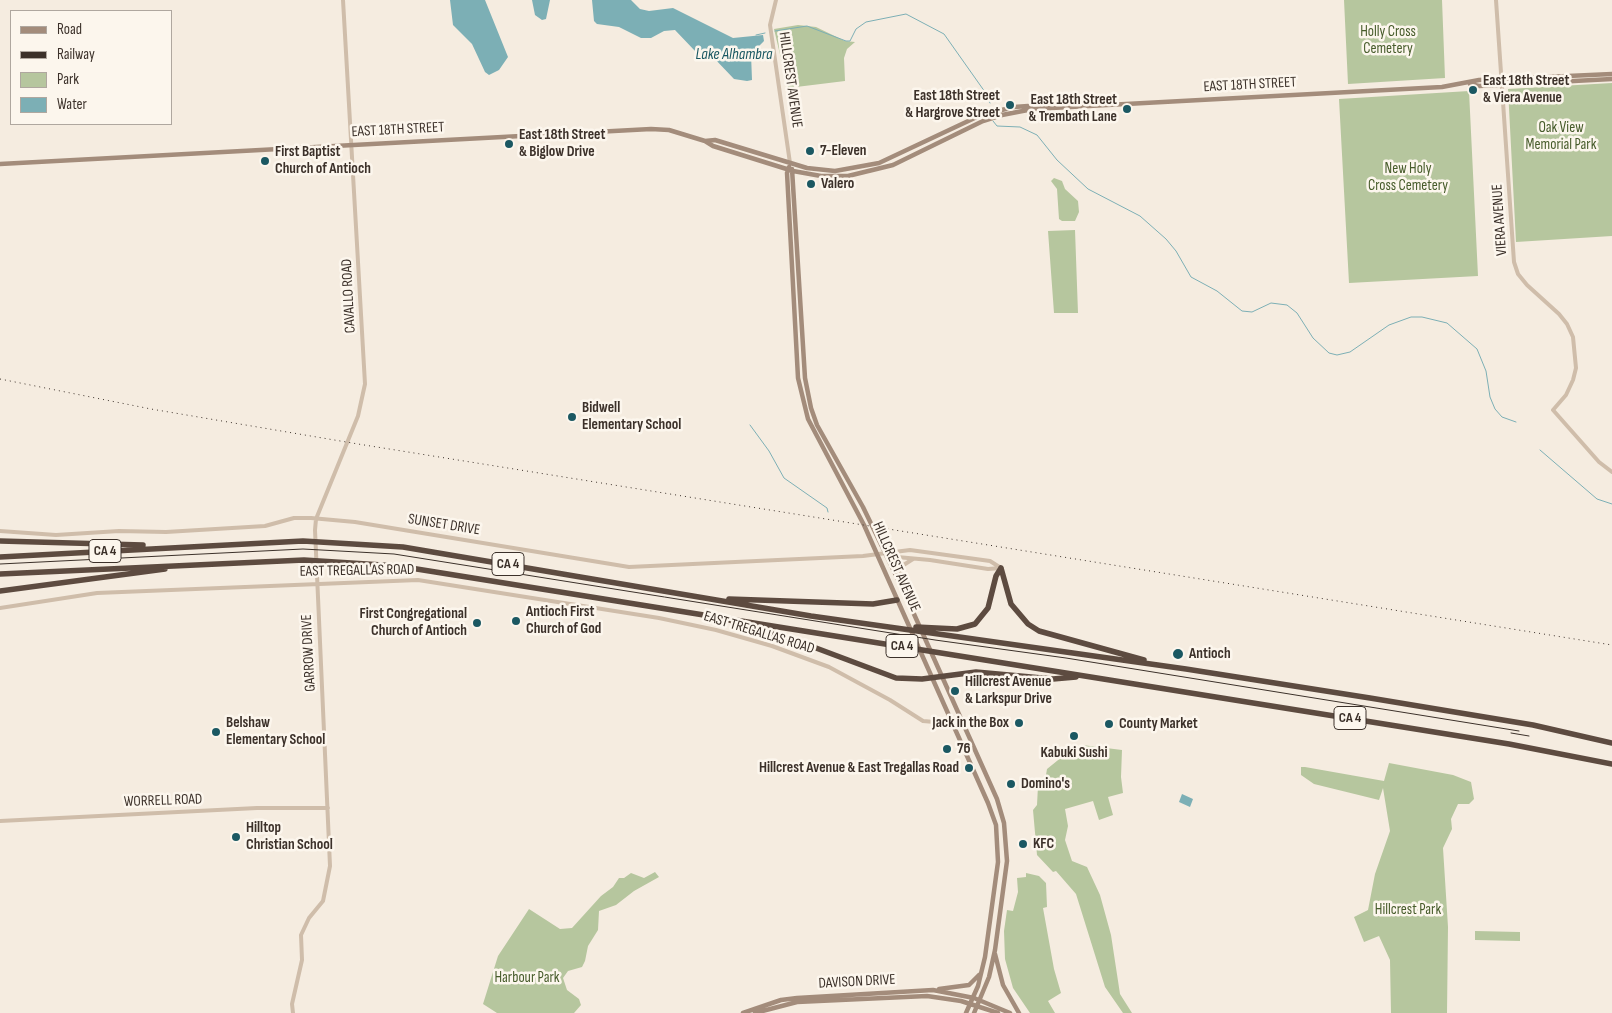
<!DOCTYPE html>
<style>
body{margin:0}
#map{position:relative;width:1612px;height:1013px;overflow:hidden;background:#f5ece0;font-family:"Sofia Sans Condensed",sans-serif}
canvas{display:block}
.legend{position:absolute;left:10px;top:10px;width:162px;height:115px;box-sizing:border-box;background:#fcf6ed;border:1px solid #afa79f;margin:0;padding:6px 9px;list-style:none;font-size:15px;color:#3c312a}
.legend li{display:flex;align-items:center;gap:10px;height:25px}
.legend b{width:25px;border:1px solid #afa79f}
</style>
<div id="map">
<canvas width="1612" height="1013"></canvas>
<ul class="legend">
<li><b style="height:6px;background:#a38c7b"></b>Road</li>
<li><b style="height:6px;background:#3c312a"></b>Railway</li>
<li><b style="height:14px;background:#b6c69e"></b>Park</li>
<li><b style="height:14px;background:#7cafb5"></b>Water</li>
</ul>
</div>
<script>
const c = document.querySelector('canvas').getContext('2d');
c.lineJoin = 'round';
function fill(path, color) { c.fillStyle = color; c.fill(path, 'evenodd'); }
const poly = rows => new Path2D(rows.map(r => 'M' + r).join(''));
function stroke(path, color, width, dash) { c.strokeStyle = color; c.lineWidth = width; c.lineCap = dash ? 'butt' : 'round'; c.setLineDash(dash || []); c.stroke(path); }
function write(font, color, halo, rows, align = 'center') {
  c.font = font + ' "Sofia Sans Condensed",sans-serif'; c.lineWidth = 5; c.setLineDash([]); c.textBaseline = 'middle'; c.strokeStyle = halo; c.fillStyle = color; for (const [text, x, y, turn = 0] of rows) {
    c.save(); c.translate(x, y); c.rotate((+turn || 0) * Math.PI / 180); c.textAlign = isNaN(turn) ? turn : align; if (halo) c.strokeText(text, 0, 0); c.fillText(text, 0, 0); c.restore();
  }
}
fill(poly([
 [1344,0,1442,0,1445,78,1348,84],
 [798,25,816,27,845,41,855,42,847,49,844,58,845,81,788,88,774,29],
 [1612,83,1612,236,1516,242,1508,89],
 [1469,91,1478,276,1349,283,1339,99],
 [1054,178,1062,181,1065,189,1078,201,1079,212,1075,221,1062,221,1059,219,1057,189,1051,181],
 [1075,230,1078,313,1054,313,1048,231],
 [1082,745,1122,750,1121,777,1123,793,1108,797,1113,815,1099,820,1093,801,1065,809,1068,826,1065,840,1072,861,1087,867,1100,895,1111,935,1120,994,1132,1013,1123,1013,1105,987,1076,894,1056,871,1053,872,1037,855,1033,810,1037,805,1038,786,1045,781,1047,769,1073,748],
 [1389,763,1453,775,1471,782,1474,799,1469,804,1458,804,1451,819,1452,829,1443,848,1448,927,1447,1013,1391,1013,1390,960,1379,936,1364,942,1354,917,1368,910,1375,874,1390,831,1383,788,1379,800,1314,784,1301,775,1301,767,1305,767,1384,781],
 [655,872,659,877,634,891,616,905,599,911,598,930,588,946,585,961,582,967,568,971,563,978,567,990,579,999,581,1005,574,1013,497,1013,483,1004,498,956,529,909,560,929,572,928,601,896,613,887,619,878,624,878,631,873,644,878],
 [1026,873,1039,876,1046,883,1047,907,1043,908,1054,969,1061,993,1048,1001,1055,1013,1030,1013,1013,988,1005,959,1004,931,1007,910,1013,911,1018,892,1017,878,1026,877],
 [1475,931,1520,932,1520,941,1475,940]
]), '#b6c69e');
fill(poly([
 [450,0,485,0,508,57,499,70,489,75,485,72,472,44,453,25],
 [532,0,550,0,546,19,542,20,535,15],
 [592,0,631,0,640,9,649,11,673,8,733,38,763,35,764,41,751,54,752,80,747,81,734,79,713,57,695,51,675,30,664,31,651,38,641,38,619,27,597,24,594,21],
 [1182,794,1193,799,1190,807,1179,802]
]), '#7cafb5');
stroke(poly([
 [775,31,807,26,846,41,850,41,856,29,866,22,906,14,944,34,985,92,990,103],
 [756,35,765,33],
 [993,121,997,126,1020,127,1037,135,1057,160,1088,189,1140,216,1166,239,1176,251,1191,277,1217,291,1242,311,1252,312,1271,303,1287,305,1297,313,1313,338,1329,353,1337,355,1350,352,1389,325,1411,317,1422,317,1447,323,1477,349,1486,371,1490,397,1495,409,1502,417,1516,422],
 [750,425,769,451,784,478,827,508,828,512],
 [1540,450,1597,499,1612,504]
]), '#7cafb5', 1);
stroke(poly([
 [776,0,770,25,790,163],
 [1496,0,1514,262,1518,274,1527,285,1559,314,1567,324,1573,337,1576,368,1573,380,1566,395,1553,410,1599,462,1612,472],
 [0,531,56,535,119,531,166,532,265,526,294,518,311,518,355,522,629,567,863,556,910,550,990,561,1001,568],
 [886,556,930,560,988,569,1001,568],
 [900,581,902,566,913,559],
 [0,608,97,593,418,580,659,618,716,630,772,646,829,667,890,700,923,721,946,723,960,717],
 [0,821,257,808,328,808],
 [293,1013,292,1004,302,960,301,935,309,918,323,901,330,866,315,530,316,519,358,416,365,384,343,0]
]), '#cfbdaa', 4);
stroke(poly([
 [1470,84,1479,86,1612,79],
 [705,141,713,146,793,171,821,176,848,176,893,165,983,121,1002,115,1033,109,1442,87,1479,80,1612,74],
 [0,164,651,129,669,130,705,141,715,140,807,168,835,171,879,163,981,115,1014,107,1028,106,1033,109],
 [789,167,787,173,798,378,808,419,864,525,988,803,996,825,998,862,985,957,978,986,966,1013],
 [792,169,805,378,811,408,817,425,863,507,905,594,997,799,1004,823,1007,861,995,950,989,977,974,1013],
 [995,954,1003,985,1019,1013],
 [939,989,969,985,979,975],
 [743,1013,781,1000,797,998,933,990,974,998,1010,1013],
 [755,1013,797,1002,927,996,961,1001,998,1013]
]), '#a38c7b', 4.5);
stroke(poly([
 [0,541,143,545],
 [0,557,303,541,403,547,811,616,1186,669,1370,698,1533,725,1612,743],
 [1001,568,1011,604,1028,624,1039,631,1144,660],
 [0,574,304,560,398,566,1509,744,1612,764],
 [0,591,165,569],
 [729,599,873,604,897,600],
 [726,619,816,648,896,678,922,679,976,672,1053,679,1076,677],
 [916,627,957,629,975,624,988,608,996,576,1001,568]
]), '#5d4b40', 5.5);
stroke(poly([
 [0,564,303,549,394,554,935,640,1066,658,1519,731],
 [1511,733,1529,736]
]), '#3c312a', 1);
stroke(poly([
 [0,379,151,409,358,444,1612,645]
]), '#3c312a', 1, [1, 4]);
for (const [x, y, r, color] of [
 [1473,90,5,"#1b5862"],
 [1010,105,5,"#1b5862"],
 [1127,109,5,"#1b5862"],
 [509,144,5,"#1b5862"],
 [810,151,5,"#1b5862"],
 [265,161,5,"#1b5862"],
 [811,184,5,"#1b5862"],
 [572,417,5,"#1b5862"],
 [516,621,5,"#1b5862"],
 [477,623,5,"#1b5862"],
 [1178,654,6,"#1b5862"],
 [955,691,5,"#1b5862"],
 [1019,723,5,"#1b5862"],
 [1109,724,5,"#1b5862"],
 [216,732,5,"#1b5862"],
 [1074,736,5,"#1b5862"],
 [947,749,5,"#1b5862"],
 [969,768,5,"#1b5862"],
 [1011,784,5,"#1b5862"],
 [236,837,5,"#1b5862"],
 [1023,844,5,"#1b5862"]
]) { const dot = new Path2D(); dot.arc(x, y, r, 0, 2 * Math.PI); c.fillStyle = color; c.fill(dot); stroke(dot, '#fcf6ed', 2); }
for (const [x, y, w] of [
 [105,551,32],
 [508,564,32],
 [902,646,32],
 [1350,718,32]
]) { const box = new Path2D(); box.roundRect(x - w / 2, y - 11.5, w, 23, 4); c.fillStyle = '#fcf6ed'; c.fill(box); stroke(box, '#3c312a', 1); }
write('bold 14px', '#3c312a', null, [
 ["CA 4",105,551],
 ["CA 4",508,564],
 ["CA 4",902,646],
 ["CA 4",1350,718]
]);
write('15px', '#475c2b', '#fcf6ed', [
 ["Holly Cross",1388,32],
 ["Cemetery",1388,49],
 ["Oak View",1561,128],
 ["Memorial Park",1561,145],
 ["New Holy",1408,169],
 ["Cross Cemetery",1408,186],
 ["Hillcrest Park",1408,910],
 ["Harbour Park",527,978]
]);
write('15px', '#3c312a', '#fcf6ed', [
 ["HILLCREST AVENUE",790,80,82],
 ["EAST 18TH STREET",1250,85,-3],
 ["EAST 18TH STREET",398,130,-3],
 ["VIERA AVENUE",1500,220,-94],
 ["CAVALLO ROAD",349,296,-93],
 ["SUNSET DRIVE",444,525,9],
 ["HILLCREST AVENUE",896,567,66],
 ["EAST TREGALLAS ROAD",357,571,-1],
 ["EAST TREGALLAS ROAD",759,633,17],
 ["GARROW DRIVE",309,653,-93],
 ["WORRELL ROAD",163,801,-2],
 ["DAVISON DRIVE",857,982,-3]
]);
write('bold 15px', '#3c312a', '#fcf6ed', [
 ["East 18th Street",1483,81],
 ["& Viera Avenue",1483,98],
 ["East 18th Street",1000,96,"right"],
 ["& Hargrove Street",1000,113,"right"],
 ["East 18th Street",1117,100,"right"],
 ["& Trembath Lane",1117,117,"right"],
 ["East 18th Street",519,135],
 ["& Biglow Drive",519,152],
 ["7-Eleven",820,151],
 ["First Baptist",275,152],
 ["Church of Antioch",275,169],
 ["Valero",821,184],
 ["Bidwell",582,408],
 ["Elementary School",582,425],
 ["Antioch First",526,612],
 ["Church of God",526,629],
 ["First Congregational",467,614,"right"],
 ["Church of Antioch",467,631,"right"],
 ["Antioch",1189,654],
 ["Hillcrest Avenue",965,682],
 ["& Larkspur Drive",965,699],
 ["Belshaw",226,723],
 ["Elementary School",226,740],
 ["Jack in the Box",1009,723,"right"],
 ["County Market",1119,724],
 ["76",957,749],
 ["Kabuki Sushi",1074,753,"center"],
 ["Hillcrest Avenue & East Tregallas Road",959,768,"right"],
 ["Domino's",1021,784],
 ["Hilltop",246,828],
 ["Christian School",246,845],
 ["KFC",1033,844]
], 'left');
write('italic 16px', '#1b5862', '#fcf6ed', [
 ["Lake Alhambra",734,55]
]);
</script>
